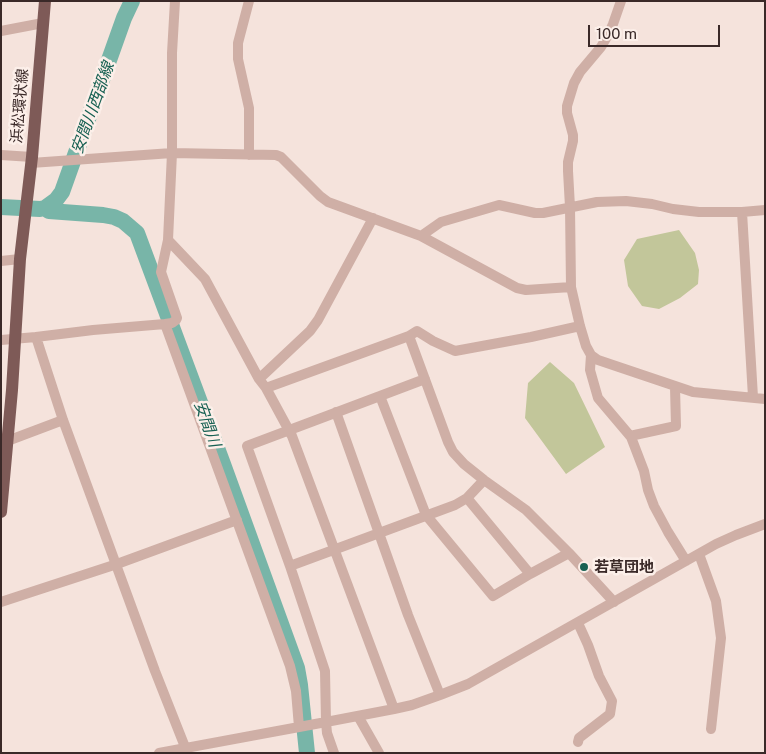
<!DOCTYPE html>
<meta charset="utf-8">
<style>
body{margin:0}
#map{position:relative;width:766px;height:754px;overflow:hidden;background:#f5e3dc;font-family:"Public Sans",sans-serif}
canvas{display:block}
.frame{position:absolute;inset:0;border:2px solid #3a2928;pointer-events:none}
.scale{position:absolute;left:588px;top:25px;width:132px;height:22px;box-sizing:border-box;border:2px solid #3a2928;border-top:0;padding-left:6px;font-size:15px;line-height:18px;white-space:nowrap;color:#3a2928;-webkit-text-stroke:4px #fcefe9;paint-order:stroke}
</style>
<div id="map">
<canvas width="766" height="754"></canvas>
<div class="frame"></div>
<div class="scale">100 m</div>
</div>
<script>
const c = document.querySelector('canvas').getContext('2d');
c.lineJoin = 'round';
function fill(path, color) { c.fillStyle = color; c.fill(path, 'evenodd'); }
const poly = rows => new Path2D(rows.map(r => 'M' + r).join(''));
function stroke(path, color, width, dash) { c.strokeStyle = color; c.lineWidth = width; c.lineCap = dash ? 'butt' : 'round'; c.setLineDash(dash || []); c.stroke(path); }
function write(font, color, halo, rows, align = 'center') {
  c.font = font + ' "Public Sans","Noto Sans JP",sans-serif'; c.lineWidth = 5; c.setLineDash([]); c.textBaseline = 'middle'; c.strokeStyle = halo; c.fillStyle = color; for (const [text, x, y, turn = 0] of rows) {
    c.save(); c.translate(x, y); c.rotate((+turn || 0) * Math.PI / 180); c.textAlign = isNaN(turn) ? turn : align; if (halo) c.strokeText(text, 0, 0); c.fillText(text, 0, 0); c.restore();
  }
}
fill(poly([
 [679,230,695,253,699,270,698,284,680,298,659,309,642,306,628,286,624,260,637,239],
 [550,362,574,383,605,447,566,474,525,418,528,383]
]), '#c2c69a');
stroke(poly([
 [1,207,40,209,45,208,49,211,103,215,114,217,123,221,137,233,223,464,297,668,300,685,307,753],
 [45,208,56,200,62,192,124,18,132,1]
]), '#78b5a8', 16);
stroke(poly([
 [1,31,43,23],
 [1,155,32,157],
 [249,155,249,108,238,59,238,43,249,1],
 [31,163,172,153,276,155,281,157,320,196,328,202,421,236,517,288,526,290,571,287,580,326,586,346,591,355,598,360,693,392,765,399],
 [742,212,753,397],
 [373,218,318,320,310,331,259,379,266,388,292,436,394,709],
 [421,236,441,222,499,205,535,213,543,213,597,202,626,201,652,204,673,209,699,212,742,212,765,210],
 [168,240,205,279,259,379],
 [1,261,20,259],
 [571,287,570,207,568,171,568,162,573,141,573,135,567,113,567,106,574,83,580,72,601,47,608,35,613,24,621,1],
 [165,324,290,666,296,691,299,727],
 [409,336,417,331,433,341,455,351,531,337,580,326],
 [36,337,93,330,165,324,172,323,176,320,177,318,161,272,168,240,172,153,172,53,175,1],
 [1,340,36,337,63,420,155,671,187,752],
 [591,355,590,370,598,398,631,437,644,471,648,490,654,506,668,532,686,561],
 [425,379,380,396,426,515,493,596,530,574,569,553],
 [266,388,409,336,448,442,453,452,464,464,484,480,526,510,569,553,614,602],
 [380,396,247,446,290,566,455,505,467,498,484,480],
 [336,412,408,615,440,695],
 [630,436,676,426,675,387],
 [2,443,63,420],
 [467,498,530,574],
 [699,554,716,601,721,638,711,729],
 [290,566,325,671,326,722,327,733,334,753],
 [1,602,117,564,237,520],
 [358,716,379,753],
 [578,742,579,738,610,714,612,701,599,676,588,645,578,623],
 [159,753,326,722,394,709,412,705,440,695,468,684,484,675,716,544,736,535,765,524]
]), '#cfafa6', 10);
stroke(poly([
 [1,512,12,390,20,259,32,157,45,1]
]), '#7e5a57', 12);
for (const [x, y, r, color] of [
 [584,567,5,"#186153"]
]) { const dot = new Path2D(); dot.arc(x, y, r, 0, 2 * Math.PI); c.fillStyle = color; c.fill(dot); stroke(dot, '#fcefe9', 2); }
write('15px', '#3a2928', '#fcefe9', [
 ["浜松環状線",20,106,-85]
]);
write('bold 15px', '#3a2928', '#fcefe9', [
 ["若草団地",594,567]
], 'left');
write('italic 16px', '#186153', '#fcefe9', [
 ["安間川西部線",93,108,-70],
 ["安間川",207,424,70]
]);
</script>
